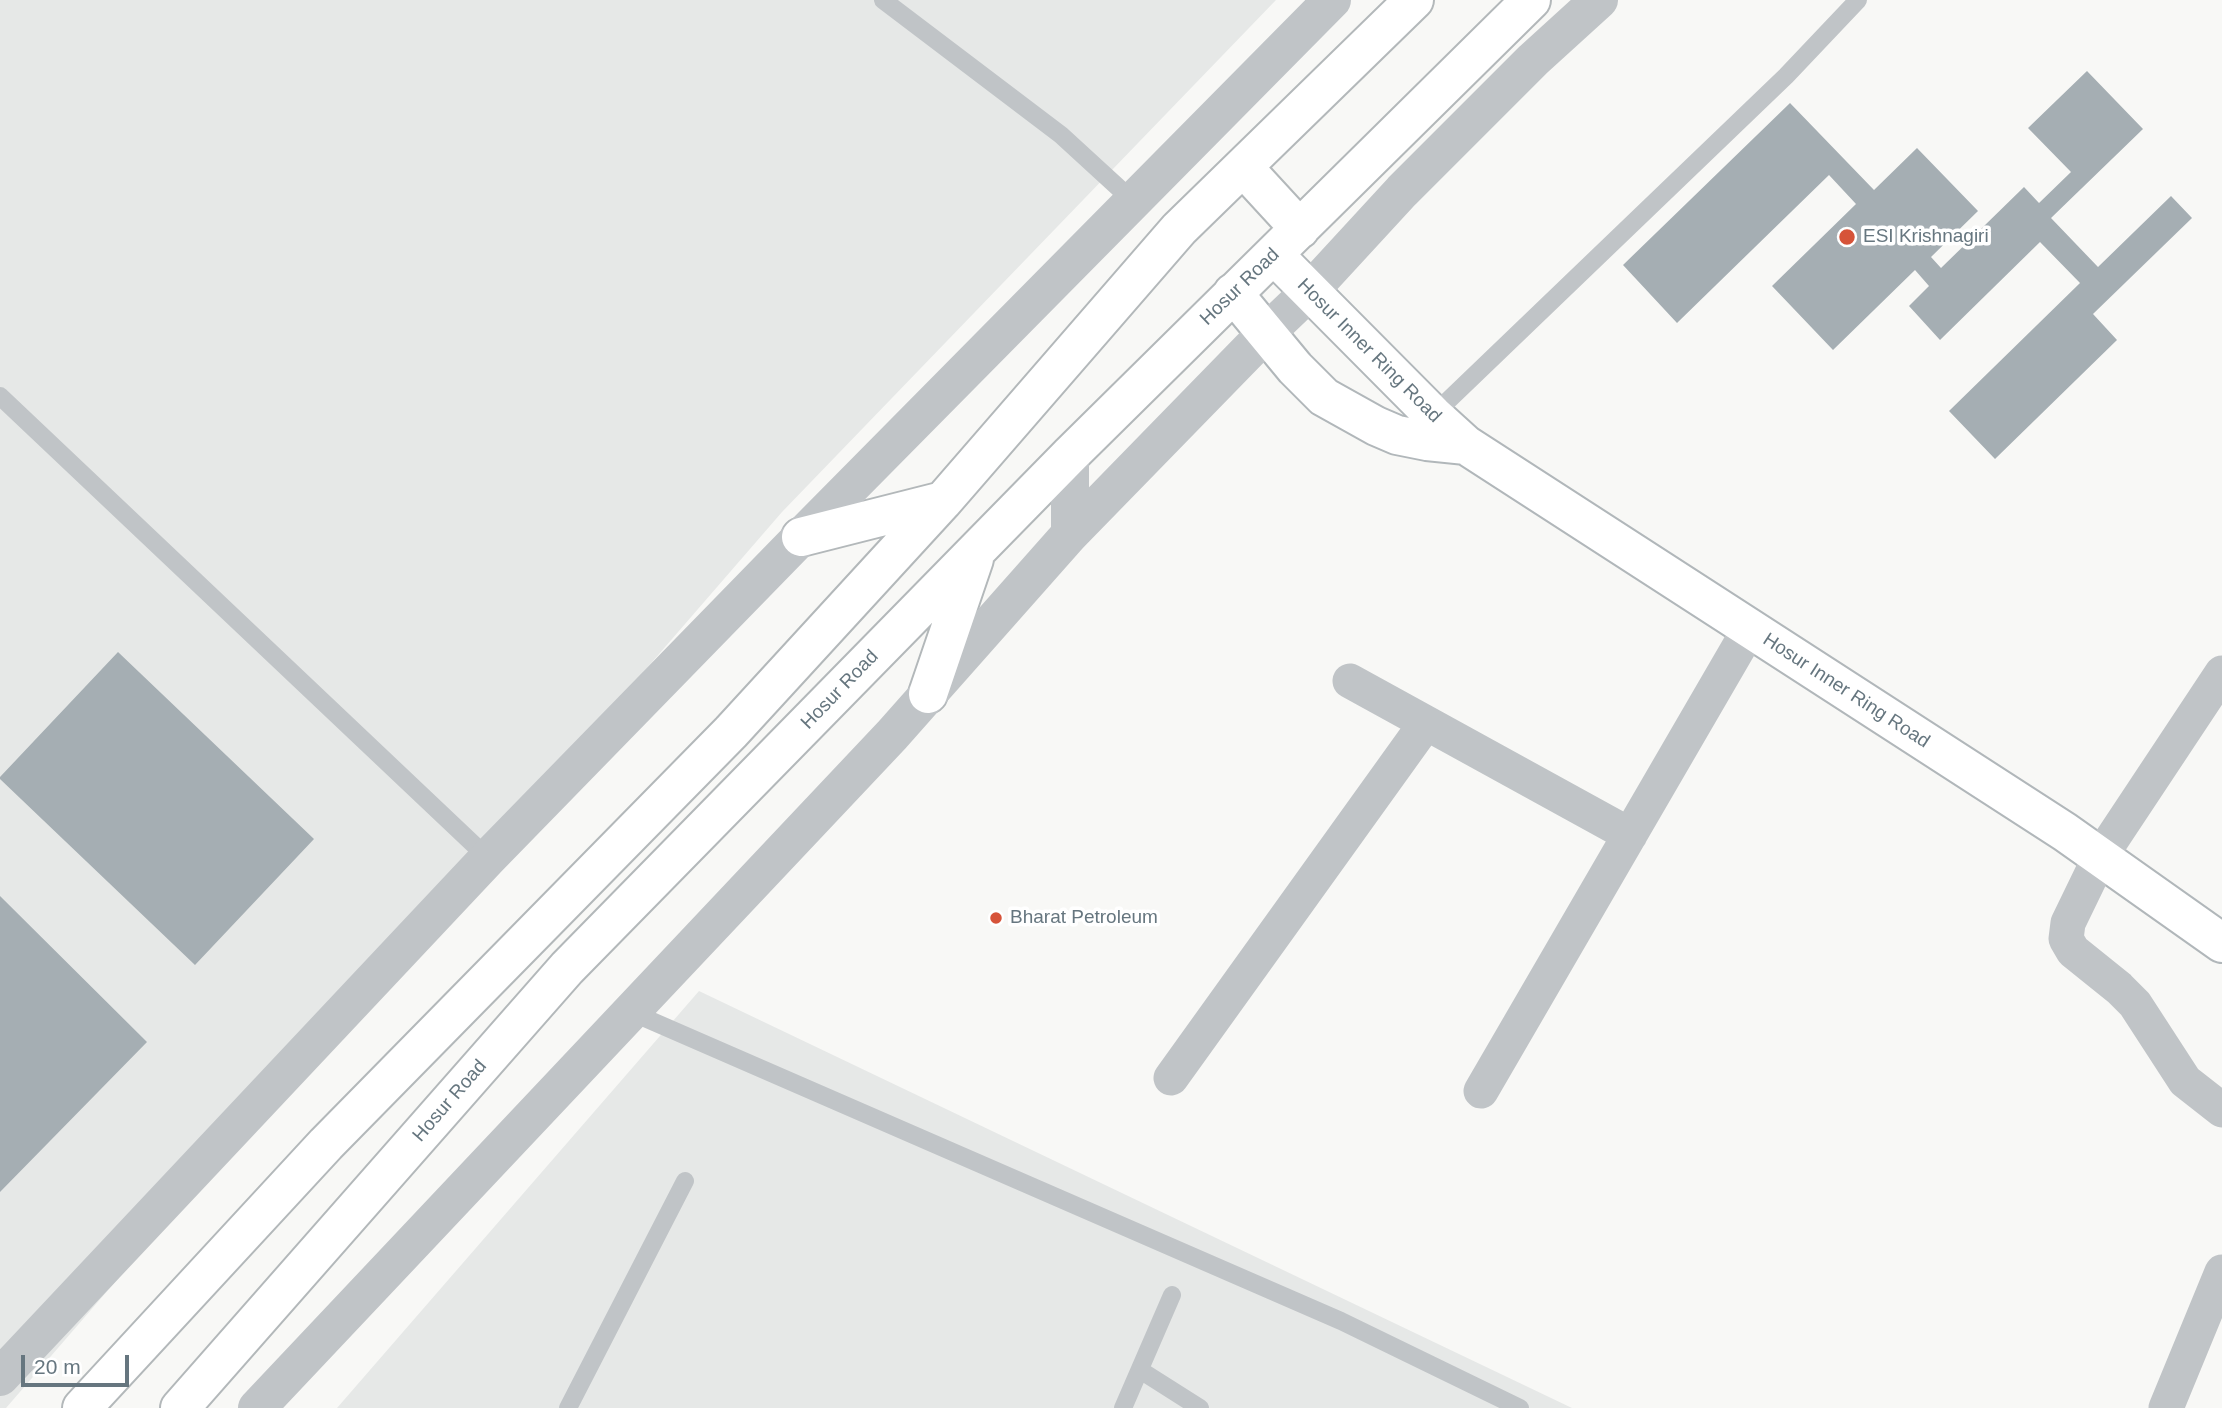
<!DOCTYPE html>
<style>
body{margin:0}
#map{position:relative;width:2222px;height:1408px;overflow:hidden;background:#f8f8f6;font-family:Helvetica,sans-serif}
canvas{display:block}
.scale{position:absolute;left:21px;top:1355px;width:108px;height:32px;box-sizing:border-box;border:4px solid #66767f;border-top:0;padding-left:9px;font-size:21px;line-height:24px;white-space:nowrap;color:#66767f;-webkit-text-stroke:5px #fff;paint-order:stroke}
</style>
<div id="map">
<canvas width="2222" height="1408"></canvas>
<div class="scale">20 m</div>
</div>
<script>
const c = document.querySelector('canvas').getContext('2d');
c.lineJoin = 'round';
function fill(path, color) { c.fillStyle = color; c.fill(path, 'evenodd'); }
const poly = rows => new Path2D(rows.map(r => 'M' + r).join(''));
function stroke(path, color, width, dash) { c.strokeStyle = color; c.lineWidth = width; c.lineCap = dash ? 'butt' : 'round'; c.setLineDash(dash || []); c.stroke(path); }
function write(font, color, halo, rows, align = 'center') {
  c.font = font + ' Helvetica,sans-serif'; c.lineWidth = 7; c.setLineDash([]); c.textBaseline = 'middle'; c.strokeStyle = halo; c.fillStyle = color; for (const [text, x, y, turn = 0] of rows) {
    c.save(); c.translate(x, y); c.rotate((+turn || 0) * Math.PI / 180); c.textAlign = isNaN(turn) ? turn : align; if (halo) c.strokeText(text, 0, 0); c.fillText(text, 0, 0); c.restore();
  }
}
fill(poly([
 [0,0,1276,0,782,512,6,1408,0,1408],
 [699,991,1572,1408,337,1408]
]), '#e6e8e7');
fill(poly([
 [2087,71,2143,129,2051,218,2098,267,2171,196,2192,218,2093,314,2117,340,1995,459,1949,411,2080,283,2040,242,1940,340,1909,306,1929,286,1915,270,1833,350,1772,286,1856,204,1829,175,1677,323,1623,265,1790,103,1874,190,1917,148,1978,211,1931,257,1941,268,2024,187,2039,203,2071,172,2028,128],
 [118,652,314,839,195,965,0,779,0,777],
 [0,896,147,1042,0,1192]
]), '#a5aeb3');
const primary = poly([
 [1274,255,1433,415,1466,445,2065,832,2222,943],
 [1233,293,1295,368,1324,397,1376,426,1397,435,1427,441,1466,445]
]);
const trunk = poly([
 [1243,167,1300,229],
 [801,537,943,501],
 [928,694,974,559],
 [82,1408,326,1144,731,732,943,501,1179,229,1414,0],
 [180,1408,567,968,1070,455,1531,0]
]);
stroke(primary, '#b1b7ba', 42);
stroke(trunk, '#b3b8ba', 42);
stroke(poly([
 [883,0,1061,135,1133,201],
 [0,396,488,858],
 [1433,415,1786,76,1858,0],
 [631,1012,1341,1321,1520,1408],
 [1140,1370,1200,1408],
 [568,1408,685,1181],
 [1123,1408,1172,1295]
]), '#c0c4c7', 18);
stroke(poly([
 [2222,673,2100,857,2068,923,2066,939,2073,951,2119,988,2135,1004,2185,1081,2222,1110],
 [1350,681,1630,835],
 [1171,1078,1426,723],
 [1481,1091,1750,628],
 [2166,1408,2222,1272]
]), '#c0c4c7', 35);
stroke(poly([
 [1070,455,1070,534],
 [0,1377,488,858,801,537,1332,0],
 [257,1408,892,735,1070,534,1265,334,1309,292,1402,191,1533,60,1599,0]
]), '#c0c4c7', 38);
stroke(primary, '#fff', 38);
stroke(trunk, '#fff', 38);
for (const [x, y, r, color] of [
 [1847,237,9,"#d65339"],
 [996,918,7,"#d65339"]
]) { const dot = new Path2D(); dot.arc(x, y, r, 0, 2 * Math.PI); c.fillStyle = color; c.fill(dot); stroke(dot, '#fff', 2.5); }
write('19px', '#66767f', '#fff', [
 ["ESI Krishnagiri",1863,237],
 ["Bharat Petroleum",1010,918]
], 'left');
write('19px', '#66767f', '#fff', [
 ["Hosur Road",1240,287,-44],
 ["Hosur Inner Ring Road",1369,351,45],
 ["Hosur Road",840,690,-46],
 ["Hosur Inner Ring Road",1846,691,33],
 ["Hosur Road",450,1101,-49]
]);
</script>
